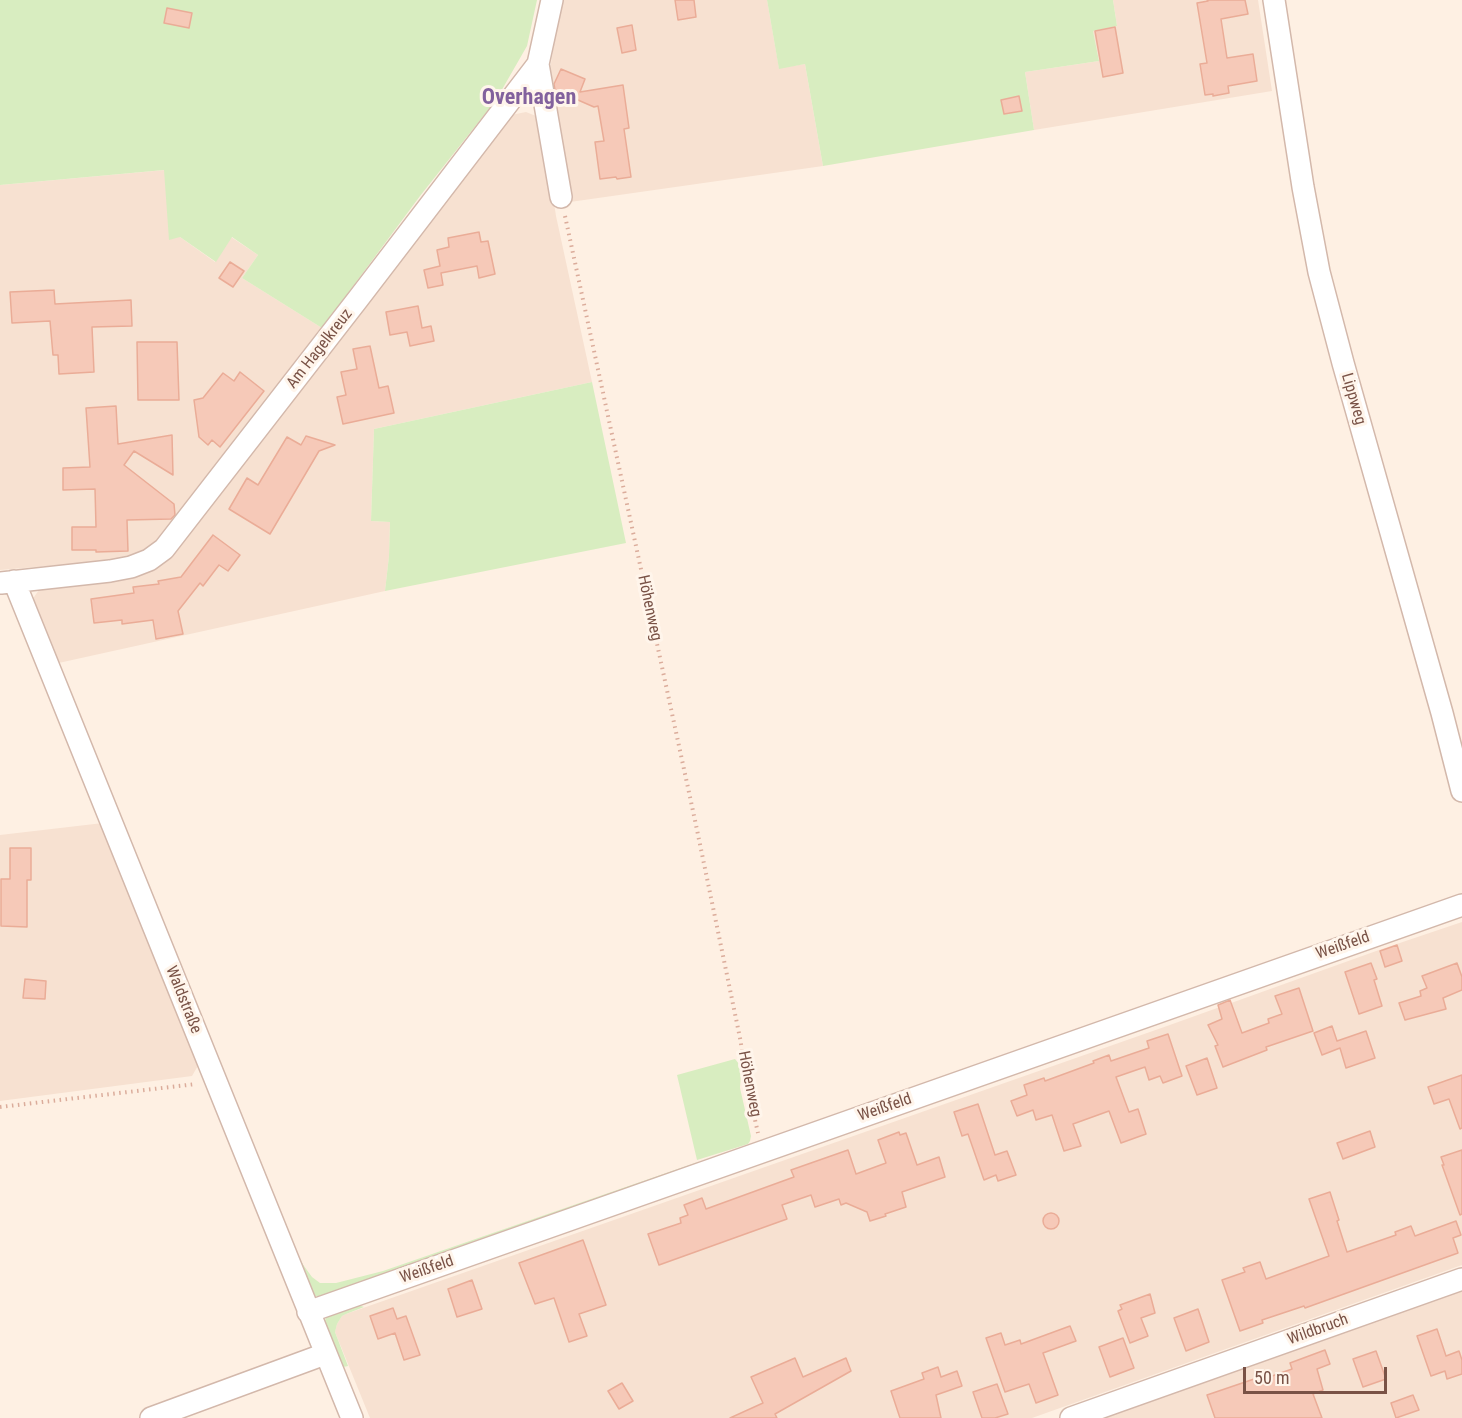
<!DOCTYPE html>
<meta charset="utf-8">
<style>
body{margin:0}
#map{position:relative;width:1462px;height:1418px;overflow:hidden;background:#fef0e3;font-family:"Roboto Condensed",sans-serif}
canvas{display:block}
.scale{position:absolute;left:1243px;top:1367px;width:144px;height:27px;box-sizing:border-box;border:3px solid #795246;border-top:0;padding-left:8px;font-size:18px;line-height:21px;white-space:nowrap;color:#795246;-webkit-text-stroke:4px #fff5eb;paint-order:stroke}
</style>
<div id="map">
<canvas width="1462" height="1418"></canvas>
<div class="scale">50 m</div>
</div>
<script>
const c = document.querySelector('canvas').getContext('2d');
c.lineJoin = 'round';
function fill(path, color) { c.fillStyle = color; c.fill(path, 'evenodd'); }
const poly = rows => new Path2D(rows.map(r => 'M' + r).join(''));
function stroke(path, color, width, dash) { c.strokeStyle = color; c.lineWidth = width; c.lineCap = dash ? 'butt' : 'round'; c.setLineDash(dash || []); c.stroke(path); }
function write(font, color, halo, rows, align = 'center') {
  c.font = font + ' "Roboto Condensed",sans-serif'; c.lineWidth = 6; c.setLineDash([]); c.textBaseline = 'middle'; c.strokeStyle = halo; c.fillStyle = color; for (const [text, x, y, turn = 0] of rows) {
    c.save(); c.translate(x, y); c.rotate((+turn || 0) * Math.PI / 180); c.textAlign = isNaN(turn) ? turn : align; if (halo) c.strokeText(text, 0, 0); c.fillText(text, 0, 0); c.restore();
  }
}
fill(poly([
 [561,0,767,0,779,68,805,64,823,166,570,202,548,82],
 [1113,0,1258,0,1272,91,1034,130,1025,72,1099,61,1093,31,1117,26],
 [526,112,541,118,556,216,592,382,374,429,371,521,390,522,389,556,385,591,54,664,32,600,41,587,141,574,506,116],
 [165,170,180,237,215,262,231,237,258,255,242,278,322,328,238,435,183,509,153,545,132,559,0,570,0,185],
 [103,823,199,1064,192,1076,0,1101,0,835],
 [1462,922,1462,1265,1032,1418,370,1418,335,1332,337,1324,342,1316,346,1314,1167,1026,1379,950],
 [1462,1290,1462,1418,1099,1418]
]), '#f7e1d1');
fill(poly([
 [0,0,537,0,527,46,496,100,420,196,322,328,242,278,258,255,232,237,216,262,180,237,169,240,164,170,0,185],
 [767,0,1113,0,1117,26,1093,31,1099,61,1025,72,1034,130,823,166,805,64,779,69],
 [592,382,626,543,385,591,389,556,390,522,371,521,374,429],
 [735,1059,739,1064,741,1072,740,1088,751,1136,750,1141,748,1144,697,1160,677,1075],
 [698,1162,700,1167,320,1297,312,1295,292,1247,304,1266,312,1277,320,1283,336,1283,383,1271],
 [358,1305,364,1307,346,1314,342,1316,337,1324,335,1332,348,1366,339,1368,323,1326,326,1318,338,1310]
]), '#d8edc0');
const building = poly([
 [675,0,694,0,696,17,678,20,675,0],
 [1207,0,1245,0,1248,14,1221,19,1227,58,1253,54,1257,81,1228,86,1229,93,1213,96,1213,94,1205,95,1200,64,1207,63,1197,3,1208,1,1207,0],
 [167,8,192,13,189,28,164,23,167,8],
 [632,25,636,50,622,53,617,28,632,25],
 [1115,27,1123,73,1103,77,1095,31,1115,27],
 [561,69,585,79,580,92,623,85,629,128,624,129,631,177,617,179,616,177,600,179,595,142,604,141,598,106,594,107,555,90,554,84,561,69],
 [1019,96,1022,111,1004,114,1001,100,1019,96],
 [479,232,481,242,488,241,495,274,479,278,477,266,441,273,443,285,428,288,424,270,440,266,437,250,449,247,448,238,479,232],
 [230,262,244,271,233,287,219,278,230,262],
 [54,290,55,304,131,300,132,326,92,327,94,372,59,374,58,355,53,355,50,321,12,323,10,292,54,290],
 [418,306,422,328,431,326,434,341,410,346,407,332,390,335,386,312,418,306],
 [137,342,177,342,179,400,138,400,137,342],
 [370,346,379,388,388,386,394,413,343,424,337,397,346,395,341,372,357,369,353,349,370,346],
 [240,372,264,391,220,447,212,440,208,445,199,437,194,400,203,398,223,373,234,381,240,372],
 [116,406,118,444,172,435,173,475,134,451,124,465,174,504,175,515,171,519,127,520,128,551,96,552,96,550,72,550,72,527,96,527,95,489,63,490,63,468,90,467,86,408,116,406],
 [306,436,335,445,319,451,270,534,229,509,247,478,258,485,287,437,301,445,306,436],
 [213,535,240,555,228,571,219,565,203,586,200,583,178,611,183,634,156,639,153,620,122,624,122,620,94,623,91,599,134,593,133,587,159,584,158,581,181,577,213,535],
 [10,848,31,848,31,880,27,880,27,927,1,926,1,879,10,879,10,848],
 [1397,945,1402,961,1385,967,1380,951,1397,945],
 [1371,963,1377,979,1374,980,1382,1006,1359,1014,1345,972,1371,963],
 [1457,963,1462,977,1462,990,1443,998,1446,1009,1405,1020,1399,1003,1421,996,1420,991,1427,988,1422,976,1457,963],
 [25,979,46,981,45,999,23,998,25,979],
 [1299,988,1313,1031,1266,1047,1267,1050,1223,1067,1215,1046,1218,1045,1208,1025,1222,1019,1218,1005,1230,1000,1242,1033,1269,1023,1268,1019,1282,1014,1275,996,1299,988],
 [1332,1026,1337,1041,1366,1031,1375,1058,1346,1068,1340,1048,1322,1055,1314,1033,1332,1026],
 [1168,1034,1182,1076,1163,1083,1160,1076,1149,1080,1145,1067,1116,1077,1129,1112,1138,1109,1146,1134,1121,1143,1109,1111,1073,1124,1081,1146,1064,1151,1052,1115,1036,1120,1033,1110,1017,1116,1011,1101,1027,1095,1024,1085,1044,1078,1045,1081,1094,1063,1093,1061,1109,1055,1111,1061,1149,1048,1147,1041,1168,1034],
 [1207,1058,1217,1088,1197,1095,1186,1066,1207,1058],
 [1462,1075,1462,1128,1460,1129,1449,1099,1434,1104,1428,1087,1462,1075],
 [978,1104,995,1155,1007,1151,1016,1175,998,1181,996,1175,984,1180,968,1134,962,1136,954,1112,978,1104],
 [1370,1131,1375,1147,1343,1159,1337,1143,1370,1131],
 [899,1132,900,1135,906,1133,917,1165,939,1157,945,1177,902,1192,906,1207,885,1214,886,1216,870,1221,867,1212,846,1203,841,1205,839,1199,815,1207,811,1195,782,1205,787,1219,659,1265,648,1234,681,1223,680,1218,688,1215,684,1205,702,1198,706,1209,794,1177,791,1170,848,1150,856,1174,886,1163,878,1140,899,1132],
 [1462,1150,1462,1214,1460,1215,1442,1165,1444,1165,1441,1157,1462,1150],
 [1330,1192,1339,1220,1337,1221,1347,1252,1396,1235,1395,1232,1411,1226,1415,1236,1456,1221,1461,1235,1453,1238,1458,1253,1305,1308,1304,1306,1262,1320,1263,1323,1240,1331,1222,1280,1245,1272,1243,1268,1260,1262,1266,1279,1329,1256,1309,1199,1330,1192],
 '1043 1221a8 8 0 1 1 16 0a8 8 0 1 1-16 0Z',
 [583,1240,606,1305,579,1314,587,1336,569,1342,554,1298,535,1304,519,1263,583,1240],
 [472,1280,482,1309,457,1317,448,1289,472,1280],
 [1150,1294,1155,1313,1141,1318,1148,1336,1130,1343,1118,1311,1122,1309,1120,1305,1150,1294],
 [393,1308,397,1319,406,1316,420,1355,404,1360,395,1333,378,1339,370,1316,393,1308],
 [1198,1309,1209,1342,1186,1351,1174,1318,1198,1309],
 [1070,1326,1076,1341,1043,1353,1058,1395,1036,1403,1029,1384,1005,1392,986,1338,1001,1333,1005,1345,1020,1340,1021,1344,1070,1326],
 [1437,1329,1446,1356,1459,1351,1462,1360,1462,1374,1447,1379,1445,1371,1431,1376,1417,1336,1437,1329],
 [1123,1338,1134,1368,1110,1377,1099,1347,1123,1338],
 [1325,1350,1330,1364,1317,1369,1323,1390,1313,1394,1322,1418,1215,1418,1207,1395,1254,1379,1255,1382,1292,1369,1290,1363,1325,1350],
 [1376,1351,1386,1379,1363,1387,1353,1359,1376,1351],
 [795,1358,803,1377,846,1358,851,1371,775,1414,777,1418,730,1418,763,1403,751,1377,795,1358],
 [938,1367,941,1377,957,1371,962,1386,936,1395,941,1418,900,1418,891,1391,924,1379,922,1373,938,1367],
 [622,1383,633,1401,619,1409,608,1391,622,1383],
 [997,1384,1008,1414,995,1418,982,1418,973,1392,997,1384],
 [1413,1395,1419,1410,1396,1418,1391,1403,1413,1395]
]);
fill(building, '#f6c9b8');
stroke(building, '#eaac97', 1.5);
const street = poly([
 [1274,0,1303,187,1319,272,1343,363,1442,713,1462,791],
 [538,64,561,197],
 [14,581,352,1418],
 [1,583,110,571,131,567,149,560,164,549,358,299,538,64,552,0],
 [308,1312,1462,905],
 [151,1418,325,1354],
 [1071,1418,1462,1279]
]);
stroke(street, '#d3b8ab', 24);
stroke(poly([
 [565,216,696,825,740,1038,750,1098,758,1133],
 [0,1107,196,1084]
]), '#dbac9b', 4, [1.5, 4.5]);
stroke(street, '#fff', 21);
write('16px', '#795246', '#fff5eb', [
 ["Am Hagelkreuz",320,349,-52],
 ["Lippweg",1353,399,74],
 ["Höhenweg",649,608,78],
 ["Weißfeld",1343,946,-19],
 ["Waldstraße",183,1000,68],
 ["Höhenweg",749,1084,79],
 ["Weißfeld",885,1108,-19],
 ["Weißfeld",427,1270,-19],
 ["Wildbruch",1318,1330,-20]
]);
write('bold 22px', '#82619d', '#fff5eb', [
 ["Overhagen",529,98]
]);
</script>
